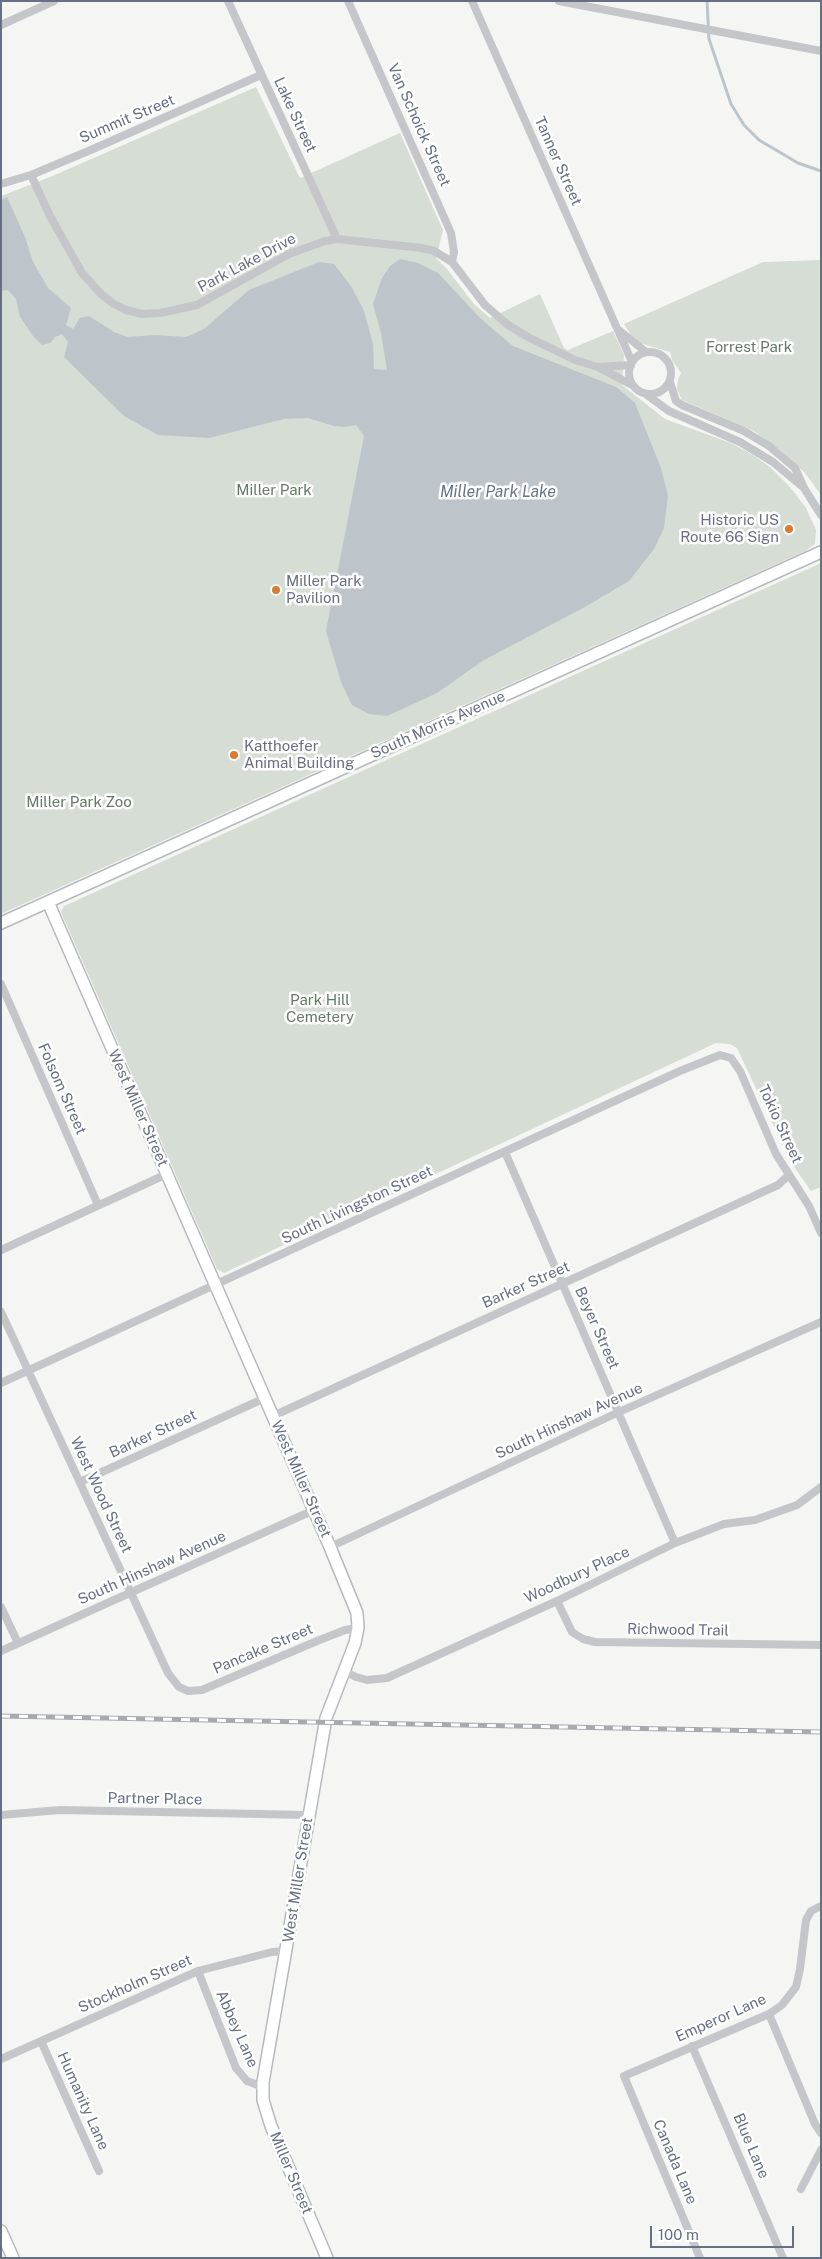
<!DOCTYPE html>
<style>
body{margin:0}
#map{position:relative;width:822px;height:2259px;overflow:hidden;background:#f5f6f3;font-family:"Public Sans",sans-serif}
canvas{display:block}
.frame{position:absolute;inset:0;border:2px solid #677082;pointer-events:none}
.scale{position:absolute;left:650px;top:2226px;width:144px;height:22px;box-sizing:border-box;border:2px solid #677082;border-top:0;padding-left:6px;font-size:15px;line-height:18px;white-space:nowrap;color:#677082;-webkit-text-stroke:4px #fff;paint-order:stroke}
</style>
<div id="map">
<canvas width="822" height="2259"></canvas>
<div class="frame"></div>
<div class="scale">100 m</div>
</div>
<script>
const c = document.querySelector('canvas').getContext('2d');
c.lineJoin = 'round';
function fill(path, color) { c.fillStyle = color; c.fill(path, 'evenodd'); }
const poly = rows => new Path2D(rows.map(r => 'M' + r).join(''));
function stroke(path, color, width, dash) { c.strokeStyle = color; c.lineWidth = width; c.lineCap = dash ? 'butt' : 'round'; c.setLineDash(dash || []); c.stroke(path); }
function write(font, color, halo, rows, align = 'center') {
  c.font = font + ' "Public Sans",sans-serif'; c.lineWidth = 5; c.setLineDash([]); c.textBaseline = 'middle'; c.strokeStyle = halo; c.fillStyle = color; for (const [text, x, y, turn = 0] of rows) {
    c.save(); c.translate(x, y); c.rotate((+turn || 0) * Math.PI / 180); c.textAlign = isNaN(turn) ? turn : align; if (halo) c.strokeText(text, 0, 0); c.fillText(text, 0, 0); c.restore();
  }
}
fill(poly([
 [256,87,300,178,400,133,443,230,436,258,447,269,474,304,490,318,540,294,564,348,568,350,613,331,624,355,622,385,665,419,731,443,753,455,770,467,790,487,806,508,816,530,815,544,805,551,1,914,1,196,50,177],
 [821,260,821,495,805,473,780,450,754,431,682,400,677,389,678,379,681,373,672,360,670,352,640,343,631,335,624,324,763,262],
 [821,563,821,1187,811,1191,790,1161,737,1048,730,1044,716,1043,224,1273,217,1269,61,912,64,906]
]), '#d6ddd4');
fill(poly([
 [7,197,25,237,33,262,48,288,71,308,66,325,73,329,80,318,89,316,114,332,128,337,155,335,186,337,204,329,249,290,319,262,334,264,351,286,364,311,373,344,374,369,387,370,381,333,373,304,382,278,390,266,400,259,418,263,438,273,480,318,513,346,616,387,635,403,661,468,668,496,664,528,654,549,629,581,585,607,484,660,437,693,387,716,369,714,352,705,341,682,326,631,364,436,356,425,345,427,334,426,308,418,284,419,209,438,158,435,124,416,64,357,68,342,62,334,55,337,50,343,42,345,33,336,20,317,16,299,8,290,1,291,1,200]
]), '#bdc5ca');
stroke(poly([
 [707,1,709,39,731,104,744,125,759,140,798,163,821,171]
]), '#bdc5ca', 3);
const secondary = poly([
 [48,902,330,1547,357,1613,358,1628,355,1643,326,1718,263,2082,263,2100,271,2126,327,2258],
 [1,923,821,552],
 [1,2231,13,2258]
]);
stroke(secondary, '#b6b9be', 14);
stroke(poly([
 [228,1,337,239],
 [348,1,451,233,454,252,452,262],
 [472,1,632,362],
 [559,1,821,51],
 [1,25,54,1],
 [31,175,50,216,82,273,101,294,114,304,126,310,142,314,160,313,197,305,289,254,325,241,337,239,422,248,434,251,452,262,485,305,508,325,528,337,575,360,598,367,632,385],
 [1,184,31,175,93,149,261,75],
 [620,331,646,352],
 '629 373a21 21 0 1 1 42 0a21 21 0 1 1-42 0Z',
 [598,367,631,365],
 [647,395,669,411,740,442,773,462,804,488,795,468,769,446,744,431,682,405,676,401,670,382],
 [804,488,821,515],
 [1,984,98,1205],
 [505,1152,675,1543],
 [1,1250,167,1174],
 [1,1312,168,1673,179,1687,188,1691,202,1690,317,1641,345,1630,358,1628],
 [1,1383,680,1071,720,1055,731,1058,740,1071,776,1154,809,1206,821,1233],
 [273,1416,778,1185,789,1175],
 [80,1482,265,1398],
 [330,1547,619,1412,821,1322],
 [557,1601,572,1632,583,1639,595,1642,821,1645],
 [1,1607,18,1643],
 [1,1651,314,1510],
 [344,1671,356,1677,367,1680,387,1678,557,1601,675,1543,724,1524,755,1520,797,1505,821,1487],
 [1,1815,60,1810,308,1815],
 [198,1971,236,2068,247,2081,263,2087],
 [769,2014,815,2124,821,2133],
 [41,2041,99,2171],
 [692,2046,783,2258],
 [1,2059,198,1971,272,1952,286,1951],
 [801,2189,821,2150],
 [700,2258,624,2076,769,2014,782,2005,796,1987,800,1969,806,1920,811,1911,821,1906]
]), '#c4c6ca', 8);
stroke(secondary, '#fff', 11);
const rail = poly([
 [1,1716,821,1732]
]);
stroke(rail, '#a6a9b0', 5);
stroke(rail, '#fff', 3, [9]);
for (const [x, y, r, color] of [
 [789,529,5,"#d97b30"],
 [276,590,5,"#d97b30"],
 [234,755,5,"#d97b30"]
]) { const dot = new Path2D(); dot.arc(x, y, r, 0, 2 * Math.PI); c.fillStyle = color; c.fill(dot); stroke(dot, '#fff', 2); }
write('15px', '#677082', '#fff', [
 ["Lake Street",295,115,65],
 ["Summit Street",127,119,-23],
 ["Van Schoick Street",419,125,66],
 ["Tanner Street",558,161,66],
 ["Park Lake Drive",247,263,-28],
 ["South Morris Avenue",438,725,-24],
 ["Folsom Street",62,1089,66],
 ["West Miller Street",138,1108,66],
 ["Tokio Street",780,1124,65],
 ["South Livingston Street",357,1205,-25],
 ["Barker Street",526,1285,-24],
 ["Beyer Street",597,1328,66],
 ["South Hinshaw Avenue",569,1421,-25],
 ["Barker Street",153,1434,-25],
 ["West Miller Street",301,1479,66],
 ["West Wood Street",101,1495,65],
 ["South Hinshaw Avenue",152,1568,-24],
 ["Woodbury Place",577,1575,-25],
 ["Richwood Trail",678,1630,1],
 ["Pancake Street",263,1649,-23],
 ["Partner Place",155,1799,1],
 ["West Miller Street",298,1880,-81],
 ["Stockholm Street",135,1984,-24],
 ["Emperor Lane",721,2018,-24],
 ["Abbey Lane",237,2029,66],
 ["Humanity Lane",83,2101,66],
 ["Blue Lane",751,2146,67],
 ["Canada Lane",675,2162,67],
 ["Miller Street",291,2173,67]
]);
write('15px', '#657a65', '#fff', [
 ["Forrest Park",749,347],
 ["Miller Park",274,490],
 ["Miller Park Zoo",79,802],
 ["Park Hill",320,1000],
 ["Cemetery",320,1017]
]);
write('15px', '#677082', '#fff', [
 ["Historic US",779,520,"right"],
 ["Route 66 Sign",779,537,"right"],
 ["Miller Park",286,581],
 ["Pavilion",286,598],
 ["Katthoefer",244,746],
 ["Animal Building",244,763]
], 'left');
write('italic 16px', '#687785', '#fff', [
 ["Miller Park Lake",498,492]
]);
</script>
